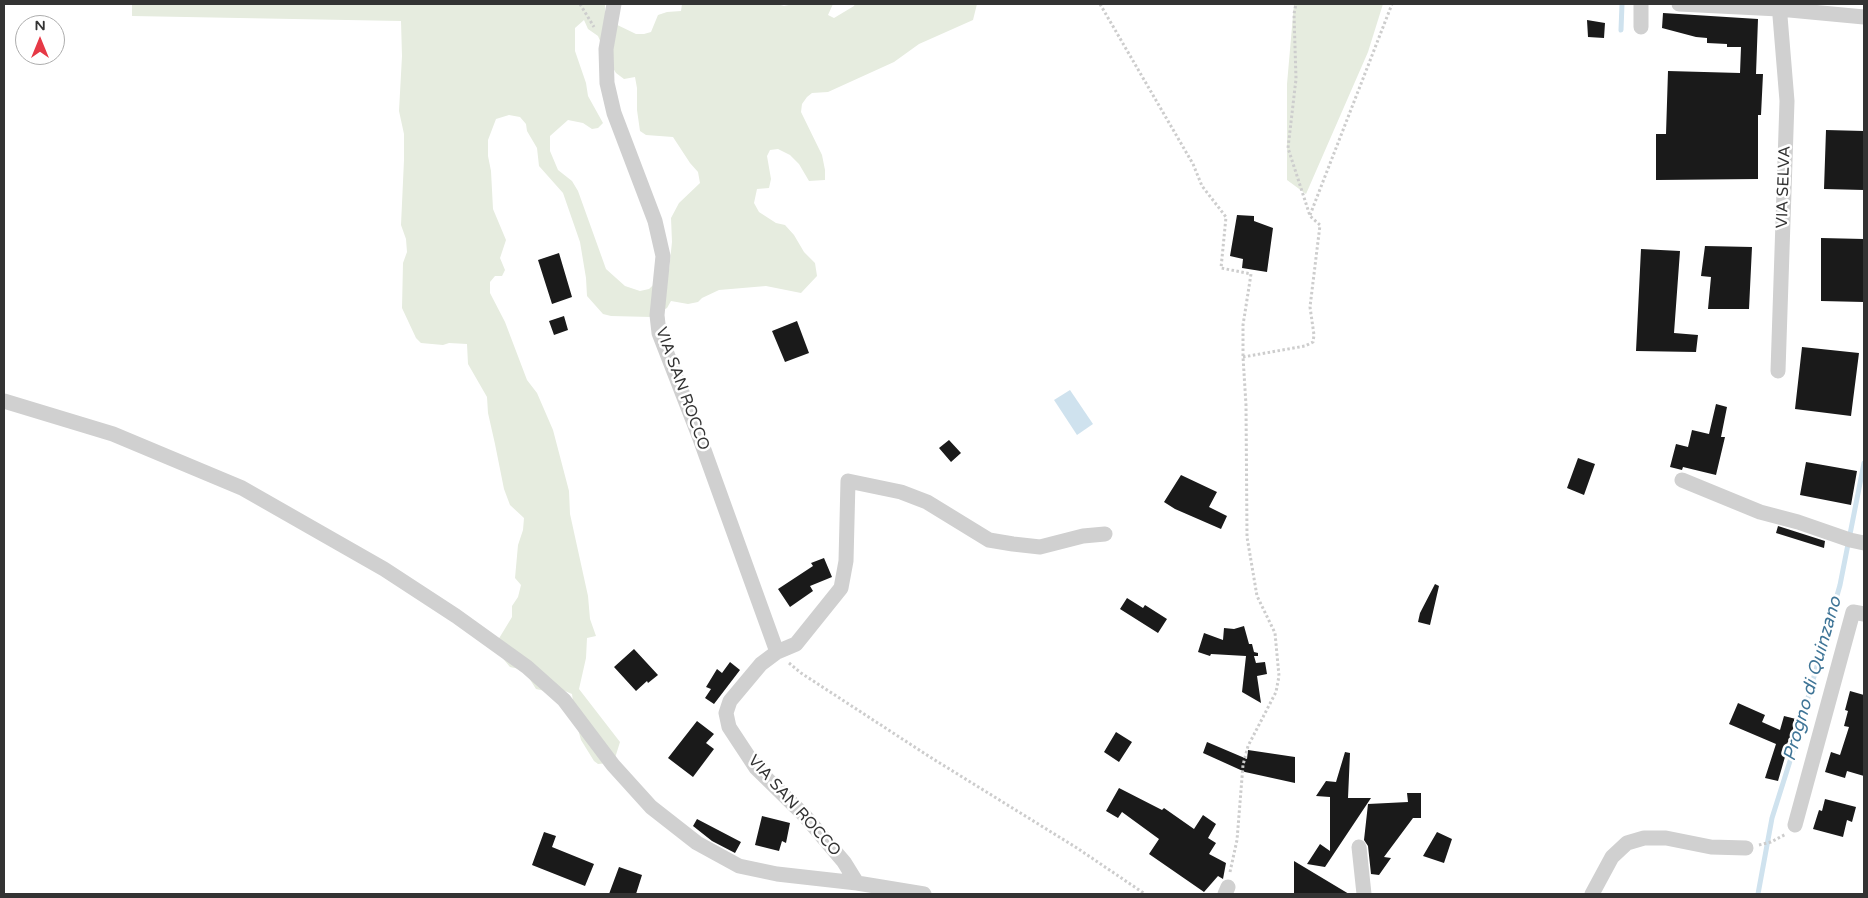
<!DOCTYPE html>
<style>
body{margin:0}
#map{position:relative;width:1868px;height:898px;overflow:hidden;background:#fff;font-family:"Varela Round",sans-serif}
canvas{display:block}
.frame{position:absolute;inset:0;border:5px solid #333;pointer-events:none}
.north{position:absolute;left:15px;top:15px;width:50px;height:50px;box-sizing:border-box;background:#fff;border:1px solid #adadad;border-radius:50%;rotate:0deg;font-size:14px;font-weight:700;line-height:20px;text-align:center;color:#333}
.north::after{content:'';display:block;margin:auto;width:18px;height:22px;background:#e63946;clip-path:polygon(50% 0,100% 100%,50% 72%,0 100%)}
</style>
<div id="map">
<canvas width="1868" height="898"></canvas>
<div class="frame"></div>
<div class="north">N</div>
</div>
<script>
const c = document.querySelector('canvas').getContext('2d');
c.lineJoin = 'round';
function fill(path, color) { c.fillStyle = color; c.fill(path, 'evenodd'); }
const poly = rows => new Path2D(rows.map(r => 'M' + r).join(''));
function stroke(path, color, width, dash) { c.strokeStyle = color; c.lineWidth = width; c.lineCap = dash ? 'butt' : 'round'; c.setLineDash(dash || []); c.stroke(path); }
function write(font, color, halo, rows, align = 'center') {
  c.font = font + ' "Varela Round",sans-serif'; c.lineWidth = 5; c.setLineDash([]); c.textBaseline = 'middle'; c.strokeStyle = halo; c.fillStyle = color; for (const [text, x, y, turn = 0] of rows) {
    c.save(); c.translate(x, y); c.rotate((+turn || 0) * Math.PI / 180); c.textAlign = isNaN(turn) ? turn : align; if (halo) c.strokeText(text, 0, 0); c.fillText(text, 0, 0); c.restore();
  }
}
fill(poly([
 [132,4,605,4,605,19,636,34,644,34,651,32,658,15,667,12,681,11,682,4,777,4,784,6,794,4,833,4,828,15,834,18,854,6,855,4,977,4,973,20,919,44,894,62,828,92,812,93,807,97,802,104,801,112,822,155,825,170,825,180,809,181,799,164,790,155,778,149,770,150,767,156,771,179,769,188,757,189,754,203,759,212,776,223,785,225,794,235,804,252,815,263,817,276,801,293,766,286,719,290,702,298,698,302,688,304,671,301,667,308,651,317,611,316,603,314,587,296,586,278,580,242,563,193,539,166,537,148,527,131,526,124,520,117,509,115,496,119,488,140,488,156,491,171,493,209,506,240,500,258,505,270,502,276,495,276,490,282,490,293,505,322,527,380,537,393,553,430,569,491,570,514,588,596,590,619,596,636,587,638,586,658,579,689,620,742,615,758,609,763,598,764,594,761,581,740,576,722,572,694,560,689,545,691,536,689,524,670,510,667,500,655,495,645,512,617,512,606,518,597,521,585,515,578,518,545,523,530,524,518,510,505,504,489,495,444,488,413,487,397,468,364,467,344,449,343,443,345,421,343,416,338,402,308,403,263,407,252,406,239,401,225,404,160,404,134,399,111,402,56,401,21,132,16],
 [584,20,588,29,598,36,608,60,616,73,624,79,635,77,637,88,637,110,640,131,646,135,673,137,690,163,698,172,700,183,679,203,671,218,672,242,669,270,649,289,640,291,625,286,606,269,578,191,572,181,558,170,550,151,550,136,568,120,583,123,592,129,598,128,603,123,588,96,586,83,575,51,575,28],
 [1294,4,1383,4,1368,52,1306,194,1287,180,1287,84]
]), '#e6ecdf');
fill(poly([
 [1070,390,1093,424,1077,435,1054,400]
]), '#cfe2ee');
stroke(poly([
 [1621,30,1622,4],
 [1758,894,1772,818,1790,761,1840,585,1864,463]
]), '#cfe2ee', 5);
fill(poly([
 [1663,13,1758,19,1756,74,1763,74,1761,115,1758,115,1758,179,1656,180,1656,134,1666,134,1668,71,1740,73,1741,47,1727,47,1727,44,1707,43,1707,38,1696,37,1662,28],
 [1587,20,1605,23,1604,38,1588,37],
 [1826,130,1864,131,1864,190,1824,189],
 [1237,215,1254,216,1254,221,1273,228,1267,272,1242,268,1243,259,1230,256],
 [1821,238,1864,239,1864,302,1821,301],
 [1705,246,1752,247,1749,309,1708,309,1711,277,1701,276],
 [1641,249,1680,251,1674,333,1698,335,1696,352,1636,351],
 [559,253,572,297,552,304,538,260],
 [564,316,568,330,554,335,549,321],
 [797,321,809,353,785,362,772,331],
 [1802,347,1859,353,1851,416,1795,409],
 [1716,404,1727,407,1721,437,1725,437,1716,475,1683,467,1682,470,1670,467,1676,444,1688,447,1692,430,1709,434],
 [949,440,961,453,951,462,939,448],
 [1578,458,1595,464,1584,495,1567,488],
 [1806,462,1857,471,1851,505,1800,495],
 [1181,475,1217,492,1209,507,1227,516,1221,529,1175,509,1164,502],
 [1778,526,1825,541,1824,548,1776,533],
 [824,558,832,577,810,586,813,591,790,607,778,589,813,566,811,563],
 [1435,584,1439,586,1430,625,1418,622,1420,613],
 [1127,598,1143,608,1145,605,1167,619,1158,633,1120,609],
 [1244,626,1249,644,1252,644,1254,652,1258,653,1258,656,1254,656,1256,663,1265,662,1267,674,1257,676,1261,703,1242,692,1246,656,1211,654,1210,656,1198,652,1204,633,1223,640,1224,628,1234,629],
 [634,649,658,675,648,683,647,681,636,691,614,667],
 [730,662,740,670,714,704,705,698,711,689,706,687,717,669,722,673],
 [1850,691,1864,695,1864,776,1847,771,1845,778,1825,772,1831,752,1840,755,1849,727,1844,726,1848,711,1845,710],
 [1738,703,1765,715,1762,722,1780,730,1784,716,1796,719,1778,781,1765,778,1776,744,1729,724],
 [697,721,714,734,706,743,714,749,693,777,668,758],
 [1116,732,1132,742,1119,762,1104,752],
 [1207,742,1247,759,1248,750,1295,757,1295,783,1245,772,1203,753],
 [1345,752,1350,753,1348,798,1371,798,1325,867,1307,864,1320,844,1330,851,1330,797,1316,796,1326,781,1336,782],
 [1119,788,1162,810,1164,808,1194,829,1203,815,1216,824,1208,838,1216,843,1209,854,1226,863,1223,879,1218,876,1204,892,1149,854,1159,839,1122,812,1118,818,1106,811],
 [1407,793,1421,793,1421,818,1413,818,1384,857,1391,858,1379,875,1371,874,1368,846,1364,840,1368,804,1408,802],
 [1825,799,1856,807,1852,822,1847,820,1843,837,1813,829,1819,810,1822,811],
 [762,816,790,823,786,843,782,841,779,851,755,845],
 [697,819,741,842,735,853,712,841,693,826],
 [544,832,556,836,552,847,594,864,585,886,532,865],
 [1437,832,1452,839,1444,863,1423,856],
 [1294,861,1349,894,1294,894],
 [619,867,642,875,636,894,609,894]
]), '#1a1a1a');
stroke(poly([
 [580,4,594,27],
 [1100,4,1193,164,1202,186,1226,217,1221,268,1251,274,1243,325,1243,357,1246,405,1247,537,1257,596,1275,633,1279,676,1276,692,1248,746,1243,765,1237,840,1230,872],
 [1310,215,1392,4],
 [1243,357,1305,346,1313,342,1314,335,1310,307,1320,225,1310,216,1288,148,1296,79,1294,14,1296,4],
 [789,663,801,673,930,757,1077,848,1145,894],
 [1759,845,1771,842,1786,834]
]), '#cdcdcd', 3, [2.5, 2.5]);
stroke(poly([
 [614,4,606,49,607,83,614,113,655,221,663,256,657,315,659,333,699,436,777,652],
 [1641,4,1641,27],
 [1679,4,1779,9,1864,17],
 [1778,371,1787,101,1779,4],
 [4,401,113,434,242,488,384,569,456,616,527,667,564,700,613,765,651,807,697,843,739,866,777,874,857,883],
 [1682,480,1760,512,1798,522,1850,540,1864,543],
 [1795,825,1853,612,1864,614],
 [1359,847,1364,894],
 [924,894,857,883,844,862,804,815,756,768,729,727,726,713,730,701,761,664,777,652,796,644,841,588,846,561,848,481,901,492,927,502,989,540,1013,544,1040,547,1083,536,1105,534],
 [1225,894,1228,887],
 [1592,894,1612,857,1627,843,1644,838,1666,838,1711,847,1746,848]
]), '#d0d0d0', 15);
write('16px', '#333', '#fff', [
 ["VIA SELVA",1784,187,-88],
 ["VIA SAN ROCCO",682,389,70],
 ["VIA SAN ROCCO",794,806,48]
]);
write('italic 18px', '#3f7597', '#fff', [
 ["Progno di Quinzano",1813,679,-74]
]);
</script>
